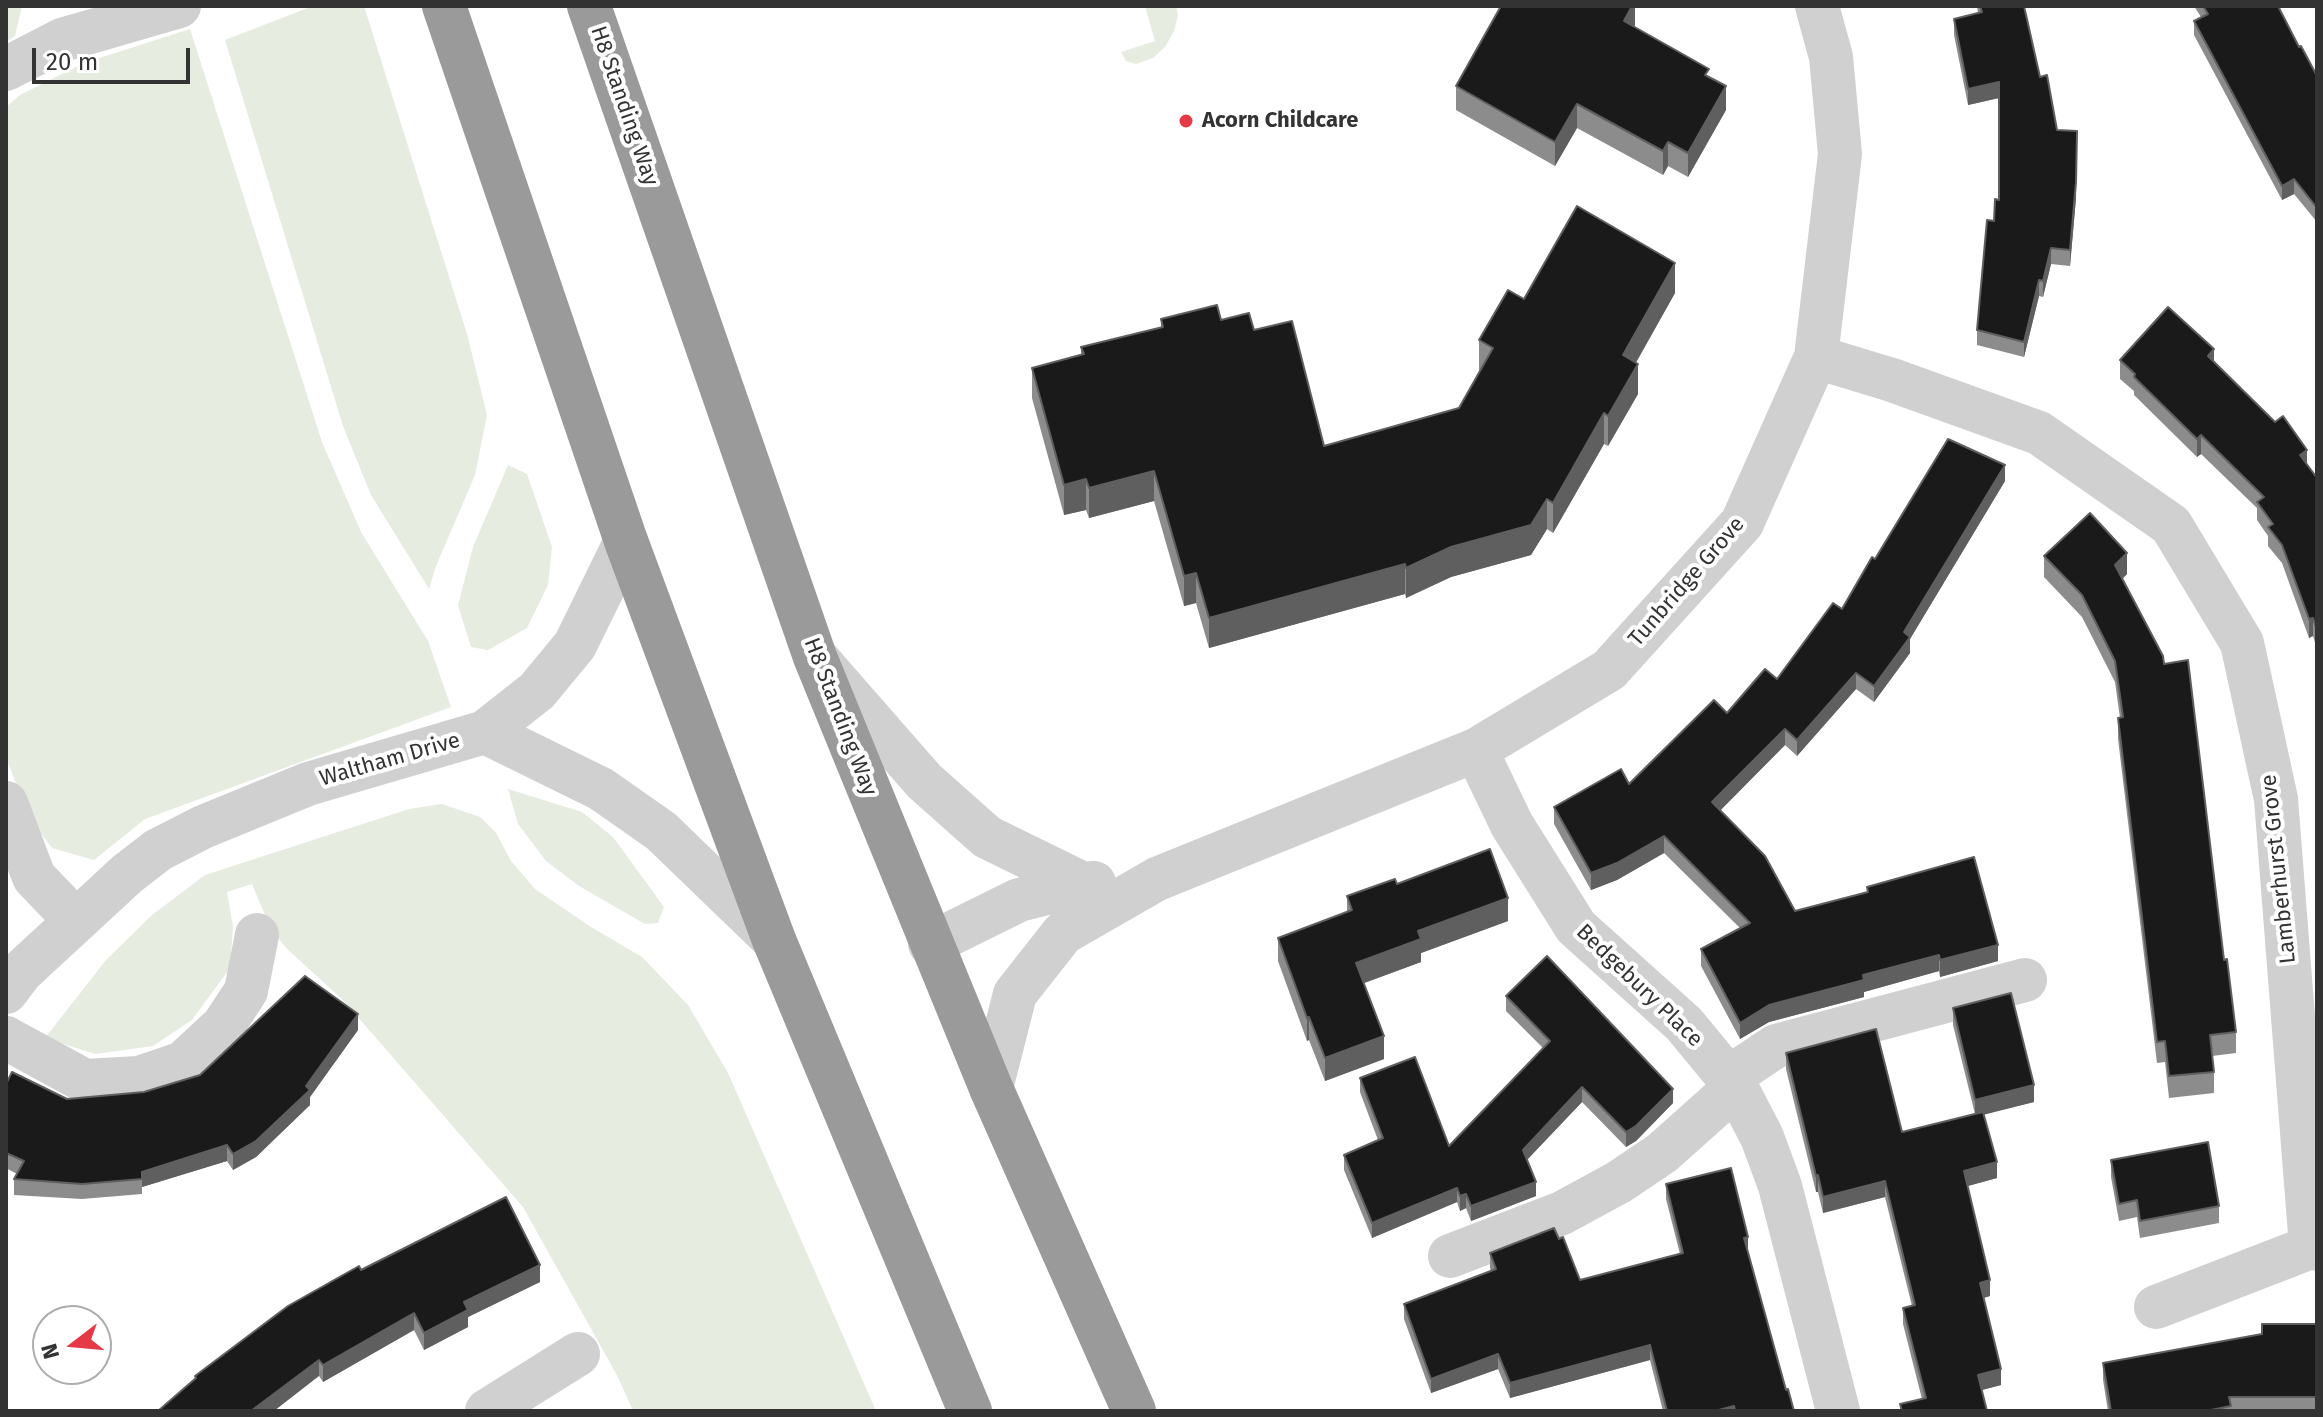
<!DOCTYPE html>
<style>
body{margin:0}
#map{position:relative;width:2323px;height:1417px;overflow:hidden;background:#fff;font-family:"Fira Sans",sans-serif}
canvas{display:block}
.frame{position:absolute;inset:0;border:8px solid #333;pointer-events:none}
.north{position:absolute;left:32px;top:1305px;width:80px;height:80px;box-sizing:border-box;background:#fff;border:2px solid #adadad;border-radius:50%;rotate:254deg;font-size:22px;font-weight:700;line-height:32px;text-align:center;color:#333}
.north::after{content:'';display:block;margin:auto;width:28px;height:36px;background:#e63946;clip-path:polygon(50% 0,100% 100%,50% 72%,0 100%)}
.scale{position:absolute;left:32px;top:48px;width:158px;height:36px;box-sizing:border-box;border:4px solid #333;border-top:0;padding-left:10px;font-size:24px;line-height:28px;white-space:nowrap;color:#333;-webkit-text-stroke:6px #fff;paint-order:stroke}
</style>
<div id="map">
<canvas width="2323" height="1417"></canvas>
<div class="frame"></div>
<div class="north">N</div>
<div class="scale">20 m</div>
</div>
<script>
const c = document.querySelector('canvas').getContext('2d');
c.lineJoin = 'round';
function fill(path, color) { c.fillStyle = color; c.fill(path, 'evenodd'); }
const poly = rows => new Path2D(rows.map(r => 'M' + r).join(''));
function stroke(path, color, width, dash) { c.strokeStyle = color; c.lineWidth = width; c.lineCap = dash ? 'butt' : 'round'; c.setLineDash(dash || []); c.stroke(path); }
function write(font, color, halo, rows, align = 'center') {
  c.font = font + ' "Fira Sans",sans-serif'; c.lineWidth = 8; c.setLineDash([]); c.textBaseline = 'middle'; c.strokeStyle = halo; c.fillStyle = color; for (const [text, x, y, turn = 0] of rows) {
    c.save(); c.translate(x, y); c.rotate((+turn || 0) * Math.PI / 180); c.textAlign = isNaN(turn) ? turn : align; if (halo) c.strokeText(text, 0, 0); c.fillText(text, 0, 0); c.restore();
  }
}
fill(poly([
 [6,6,22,6,15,36,6,42],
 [313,6,364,6,467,334,487,415,475,475,436,566,429,589,371,495,343,426,225,40],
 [1145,6,1176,6,1178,15,1174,31,1165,47,1153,58,1136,64,1126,61,1121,52,1155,41],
 [190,29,322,442,361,532,428,641,451,707,145,819,94,860,52,848,30,819,6,758,6,107,20,95,84,63],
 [508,465,527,474,552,547,548,585,527,628,488,650,471,647,458,605,473,547],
 [508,789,582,812,613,837,664,907,658,923,645,924,579,886,546,861,518,824],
 [442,804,480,817,496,833,511,861,535,889,591,927,642,957,688,1005,728,1073,876,1411,633,1411,618,1377,523,1207,343,1000,286,948,270,927,252,884,227,892,233,926,230,968,192,1020,153,1046,95,1054,45,1038,106,960,152,915,205,875,409,809]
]), '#e6ecdf');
stroke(poly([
 [6,69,62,40,179,6],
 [1816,357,1892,380,2039,433,2171,525,2242,643,2276,799,2311,1247],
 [820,662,924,781,987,837,1083,884],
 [485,732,601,789,661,831,774,940],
 [1476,750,1512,825,1576,927,1684,1024,1736,1087,1762,1137,1780,1186,1838,1411],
 [6,803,34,877,76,921],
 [930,944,1019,900,1083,884,1094,883],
 [6,992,22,971,127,874,158,850,203,827,308,784,485,732,537,691,575,645,626,541],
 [6,1038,85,1081,139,1078,183,1063,223,1026,246,991,257,935],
 [1728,1078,1776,1046,2025,980],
 [991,1088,1015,994,1063,933,1157,879,1476,750,1609,670,1742,523,1816,357,1840,154,1831,57,1817,6],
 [1450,1256,1562,1213,1619,1182,1662,1153,1736,1087],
 [2156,1307,2311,1247,2317,1249],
 [487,1411,578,1354]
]), '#d0d0d0', 44);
stroke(poly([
 [444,6,626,541,774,940,970,1411],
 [589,6,815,657,991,1088,1134,1411]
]), '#9a9a9a', 44);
fill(poly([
 [1635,6,1634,26,1709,77,1726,110,1688,177,1668,166,1663,175,1577,128,1555,166,1456,110,1456,86],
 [1977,6,2024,6,2040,77,2057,130,2077,131,2076,198,2070,266,2051,264,2043,297,2039,296,2024,357,1977,345,1977,330,1994,221,1999,200,1999,98,1968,105,1954,35,1954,19,1978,13],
 [2194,6,2278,6,2299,47,2317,76,2317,222,2294,194,2282,200,2194,35,2194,21,2201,17],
 [1675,293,1636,363,1638,394,1608,446,1604,444,1553,533,1547,529,1531,555,1451,577,1406,598,1405,594,1209,648,1196,603,1184,606,1154,501,1089,518,1086,510,1064,515,1032,398,1032,368,1081,355,1081,347,1161,327,1161,319,1221,320,1254,330,1324,446,1459,408,1480,371,1479,370,1479,340,1524,299],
 [2120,360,2214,362,2307,465,2317,478,2317,649,2313,636,2309,638,2282,563,2268,546,2268,536,2257,520,2257,508,2201,454,2197,457,2134,395,2134,391,2120,379],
 [2005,481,1910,639,1910,653,1874,702,1856,689,1797,756,1785,745,1720,810,1795,911,1867,892,1867,887,1998,961,1940,977,1939,971,1864,992,1864,997,1769,1022,1740,1039,1701,966,1701,949,1740,928,1664,853,1617,880,1591,890,1554,824,1554,807,1629,784,1727,713,1777,679,1842,609,1875,559],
 [2044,556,2127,574,2122,579,2224,960,2236,1032,2236,1053,2212,1056,2214,1072,2214,1093,2169,1098,2165,1062,2157,1063,2118,739,2118,718,2120,718,2115,682,2082,617,2044,577],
 [1397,884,1508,921,1421,953,1421,962,1364,983,1384,1059,1325,1081,1309,1040,1307,1041,1278,961,1278,938,1347,912,1347,896],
 [1506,996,1673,1103,1636,1141,1626,1147,1582,1102,1527,1160,1536,1196,1471,1221,1466,1208,1460,1211,1457,1202,1372,1238,1344,1170,1344,1155,1378,1140,1360,1092,1360,1078,1449,1146,1543,1048,1506,1011],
 [1953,1008,2034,1102,1984,1114,1997,1178,1968,1186,1990,1296,1983,1298,2001,1385,1982,1390,1987,1411,1900,1411,1900,1404,1922,1399,1903,1324,1903,1308,1912,1306,1885,1197,1823,1213,1818,1192,1816,1192,1786,1069,1786,1053,1902,1132,1975,1114,1953,1025],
 [358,1030,310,1097,310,1105,256,1157,233,1170,227,1161,142,1187,142,1194,82,1199,14,1195,14,1179,17,1174,6,1168,6,1084,67,1099,144,1092],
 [2111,1160,2219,1206,2219,1223,2140,1238,2137,1217,2119,1221,2111,1177],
 [1666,1184,1748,1252,1786,1390,1794,1411,1663,1411,1650,1360,1510,1398,1498,1369,1431,1393,1404,1319,1404,1304,1491,1271,1490,1268,1490,1253,1559,1239,1580,1280,1680,1254,1666,1199],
 [361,1270,540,1282,468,1317,468,1327,424,1350,414,1330,323,1382,319,1376,195,1379,195,1376],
 [2317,1324,2317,1411,2108,1411,2103,1380,2103,1363]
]), '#8c8c8c');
fill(poly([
 [1626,6,1635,6,1635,25,1624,45,1624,21],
 [1999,82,1999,98,1968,105,1968,89],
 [1726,86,1726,110,1688,177,1688,153],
 [1577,104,1577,128,1555,166,1555,142],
 [1668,142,1668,166,1663,175,1663,151],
 [2294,179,2294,194,2282,200,2282,186],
 [2076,182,2076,198,2070,266,2070,250],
 [2051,248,2051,264,2043,297,2043,281],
 [1675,263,1675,293,1623,385,1623,355],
 [2039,280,2039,296,2024,357,2024,342],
 [2214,349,2214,367,2208,356],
 [1638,364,1638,394,1608,446,1608,416],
 [1604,413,1604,444,1553,533,1553,503],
 [2201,435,2201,454,2197,457,2197,439],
 [2307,450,2307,469,2300,455],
 [2005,465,2005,481,1910,639,1910,653,1874,702,1874,686,1904,632],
 [1154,471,1154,501,1089,518,1089,488],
 [1086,479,1086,510,1064,515,1064,485],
 [1547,499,1547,529,1531,555,1451,577,1406,598,1406,568],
 [2127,553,2127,574,2115,586,2115,565],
 [1405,564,1405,594,1209,648,1209,618],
 [1196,573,1196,603,1184,606,1184,576],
 [2313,618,2313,636,2309,638,2309,619],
 [1856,673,1856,689,1797,756,1797,740],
 [1785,729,1785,745,1712,819,1712,802],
 [1664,836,1664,853,1617,880,1591,890,1591,873],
 [1508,898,1508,921,1421,953,1421,962,1356,986,1356,963,1418,931],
 [1998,945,1998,961,1940,977,1940,960],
 [1939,955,1939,971,1864,992,1864,997,1769,1022,1740,1039,1740,1023,1769,1005,1863,975],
 [358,1014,358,1030,310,1097,310,1105,256,1157,233,1170,233,1154,306,1086],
 [1309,1017,1309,1040,1307,1041,1307,1018],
 [1384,1036,1384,1059,1325,1081,1325,1058],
 [2034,1085,2034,1102,1975,1117,1975,1100],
 [1582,1087,1582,1102,1523,1164,1523,1150],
 [1673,1089,1673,1103,1636,1141,1626,1147,1626,1132],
 [227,1145,227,1161,142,1187,142,1172],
 [1997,1162,1997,1178,1964,1187,1964,1171],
 [1818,1175,1818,1192,1816,1192,1816,1176],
 [1885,1181,1885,1197,1823,1213,1823,1197],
 [1536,1182,1536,1196,1471,1221,1471,1206],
 [1457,1188,1457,1202,1372,1238,1372,1223],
 [1466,1194,1466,1208,1460,1211,1460,1196],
 [1748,1237,1748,1252,1744,1253,1744,1238],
 [540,1265,540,1282,468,1317,468,1327,424,1350,424,1333,464,1302],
 [1990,1280,1990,1296,1980,1299,1980,1283],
 [414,1313,414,1330,323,1382,323,1365],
 [1650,1345,1650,1360,1510,1398,1510,1383],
 [1498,1354,1498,1369,1431,1393,1431,1379],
 [319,1360,319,1376,274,1411,251,1411],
 [2001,1369,2001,1385,1978,1391,1978,1375],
 [1734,1406,1734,1411,1715,1411]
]), '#5f5f5f');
const building = poly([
 [1501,6,1632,6,1624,21,1709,69,1705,75,1726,86,1688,153,1668,142,1663,151,1577,104,1555,142,1456,86,1501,6],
 [1980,6,2024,6,2040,77,2047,75,2057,130,2077,131,2076,182,2070,250,2051,248,2043,281,2039,280,2024,342,1977,330,1987,220,1994,221,1995,199,1999,200,1999,82,1968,89,1954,19,1982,12,1980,6],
 [2203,6,2278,6,2299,47,2301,46,2317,76,2316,86,2317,88,2317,208,2294,179,2282,186,2194,21,2208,14,2203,6],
 [1577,206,1675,263,1623,355,1638,364,1608,416,1604,413,1553,503,1547,499,1531,525,1451,547,1406,568,1405,564,1209,618,1196,573,1184,576,1154,471,1089,488,1086,479,1064,485,1032,368,1084,354,1081,347,1163,327,1161,319,1217,305,1221,320,1249,313,1254,330,1292,321,1324,446,1459,408,1493,348,1479,340,1508,290,1524,299,1577,206],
 [2168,307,2214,349,2208,356,2275,422,2283,416,2307,450,2300,455,2317,478,2317,630,2313,618,2309,619,2282,545,2268,527,2273,524,2257,502,2264,497,2201,435,2197,439,2134,377,2135,374,2120,360,2168,307],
 [1948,439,2005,465,1904,632,1910,637,1874,686,1856,673,1797,740,1785,729,1712,802,1765,856,1795,911,1868,892,1867,887,1974,857,1998,945,1940,960,1939,955,1863,975,1864,980,1769,1005,1740,1023,1701,949,1750,923,1664,836,1617,863,1591,873,1554,807,1621,769,1629,784,1714,700,1727,713,1765,669,1777,679,1833,603,1842,609,1872,557,1875,559,1948,439],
 [2090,513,2127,553,2115,565,2163,656,2164,664,2188,660,2224,960,2227,959,2236,1032,2210,1035,2214,1072,2169,1076,2165,1041,2157,1042,2118,718,2123,717,2115,661,2082,595,2044,556,2090,513],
 [1490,849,1508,898,1418,931,1421,939,1356,963,1384,1036,1325,1058,1309,1017,1307,1018,1278,938,1352,910,1347,896,1395,879,1397,884,1490,849],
 [1547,956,1673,1089,1636,1126,1626,1132,1582,1087,1523,1150,1536,1182,1471,1206,1466,1194,1460,1196,1457,1188,1372,1223,1344,1155,1383,1138,1360,1078,1415,1057,1449,1146,1550,1041,1506,996,1547,956],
 [305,976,358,1014,306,1086,310,1090,256,1141,233,1154,227,1145,142,1172,142,1179,82,1184,14,1179,24,1161,6,1153,6,1084,12,1072,67,1099,144,1092,200,1075,305,976],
 [2011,993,2034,1085,1975,1100,1953,1008,2011,993],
 [1876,1029,1902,1132,1983,1112,1997,1162,1964,1171,1990,1280,1980,1283,2001,1369,1978,1375,1987,1411,1902,1411,1900,1404,1926,1398,1903,1308,1915,1305,1885,1181,1823,1197,1818,1175,1816,1176,1786,1053,1876,1029],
 [2208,1142,2219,1206,2140,1221,2137,1200,2119,1204,2111,1160,2208,1142],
 [1731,1168,1748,1237,1744,1238,1786,1390,1788,1389,1794,1411,1735,1411,1734,1406,1715,1411,1667,1411,1650,1345,1510,1383,1498,1354,1431,1379,1404,1304,1496,1269,1490,1253,1554,1228,1559,1239,1563,1237,1580,1280,1683,1253,1666,1184,1731,1168],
 [506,1197,540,1265,464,1302,468,1310,424,1333,414,1313,323,1365,319,1360,251,1411,158,1411,196,1378,195,1376,288,1306,359,1266,361,1270,506,1197],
 [2262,1324,2317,1324,2317,1397,2229,1397,2231,1406,2206,1411,2111,1411,2103,1363,2262,1334,2262,1324]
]);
fill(building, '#1a1a1a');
stroke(building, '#5f5f5f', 2);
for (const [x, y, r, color] of [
 [1186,121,8,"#e63946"]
]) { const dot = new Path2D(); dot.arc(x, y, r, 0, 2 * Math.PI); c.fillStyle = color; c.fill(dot); stroke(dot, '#fff', 3); }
write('22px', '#333', '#fff', [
 ["H8 Standing Way",624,106,71],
 ["Tunbridge Grove",1687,582,-49],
 ["H8 Standing Way",840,717,69],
 ["Waltham Drive",390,760,-16],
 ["Lamberhurst Grove",2279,869,-96],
 ["Bedgebury Place",1639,986,44]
]);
write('bold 22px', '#333', '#fff', [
 ["Acorn Childcare",1202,121]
], 'left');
</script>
